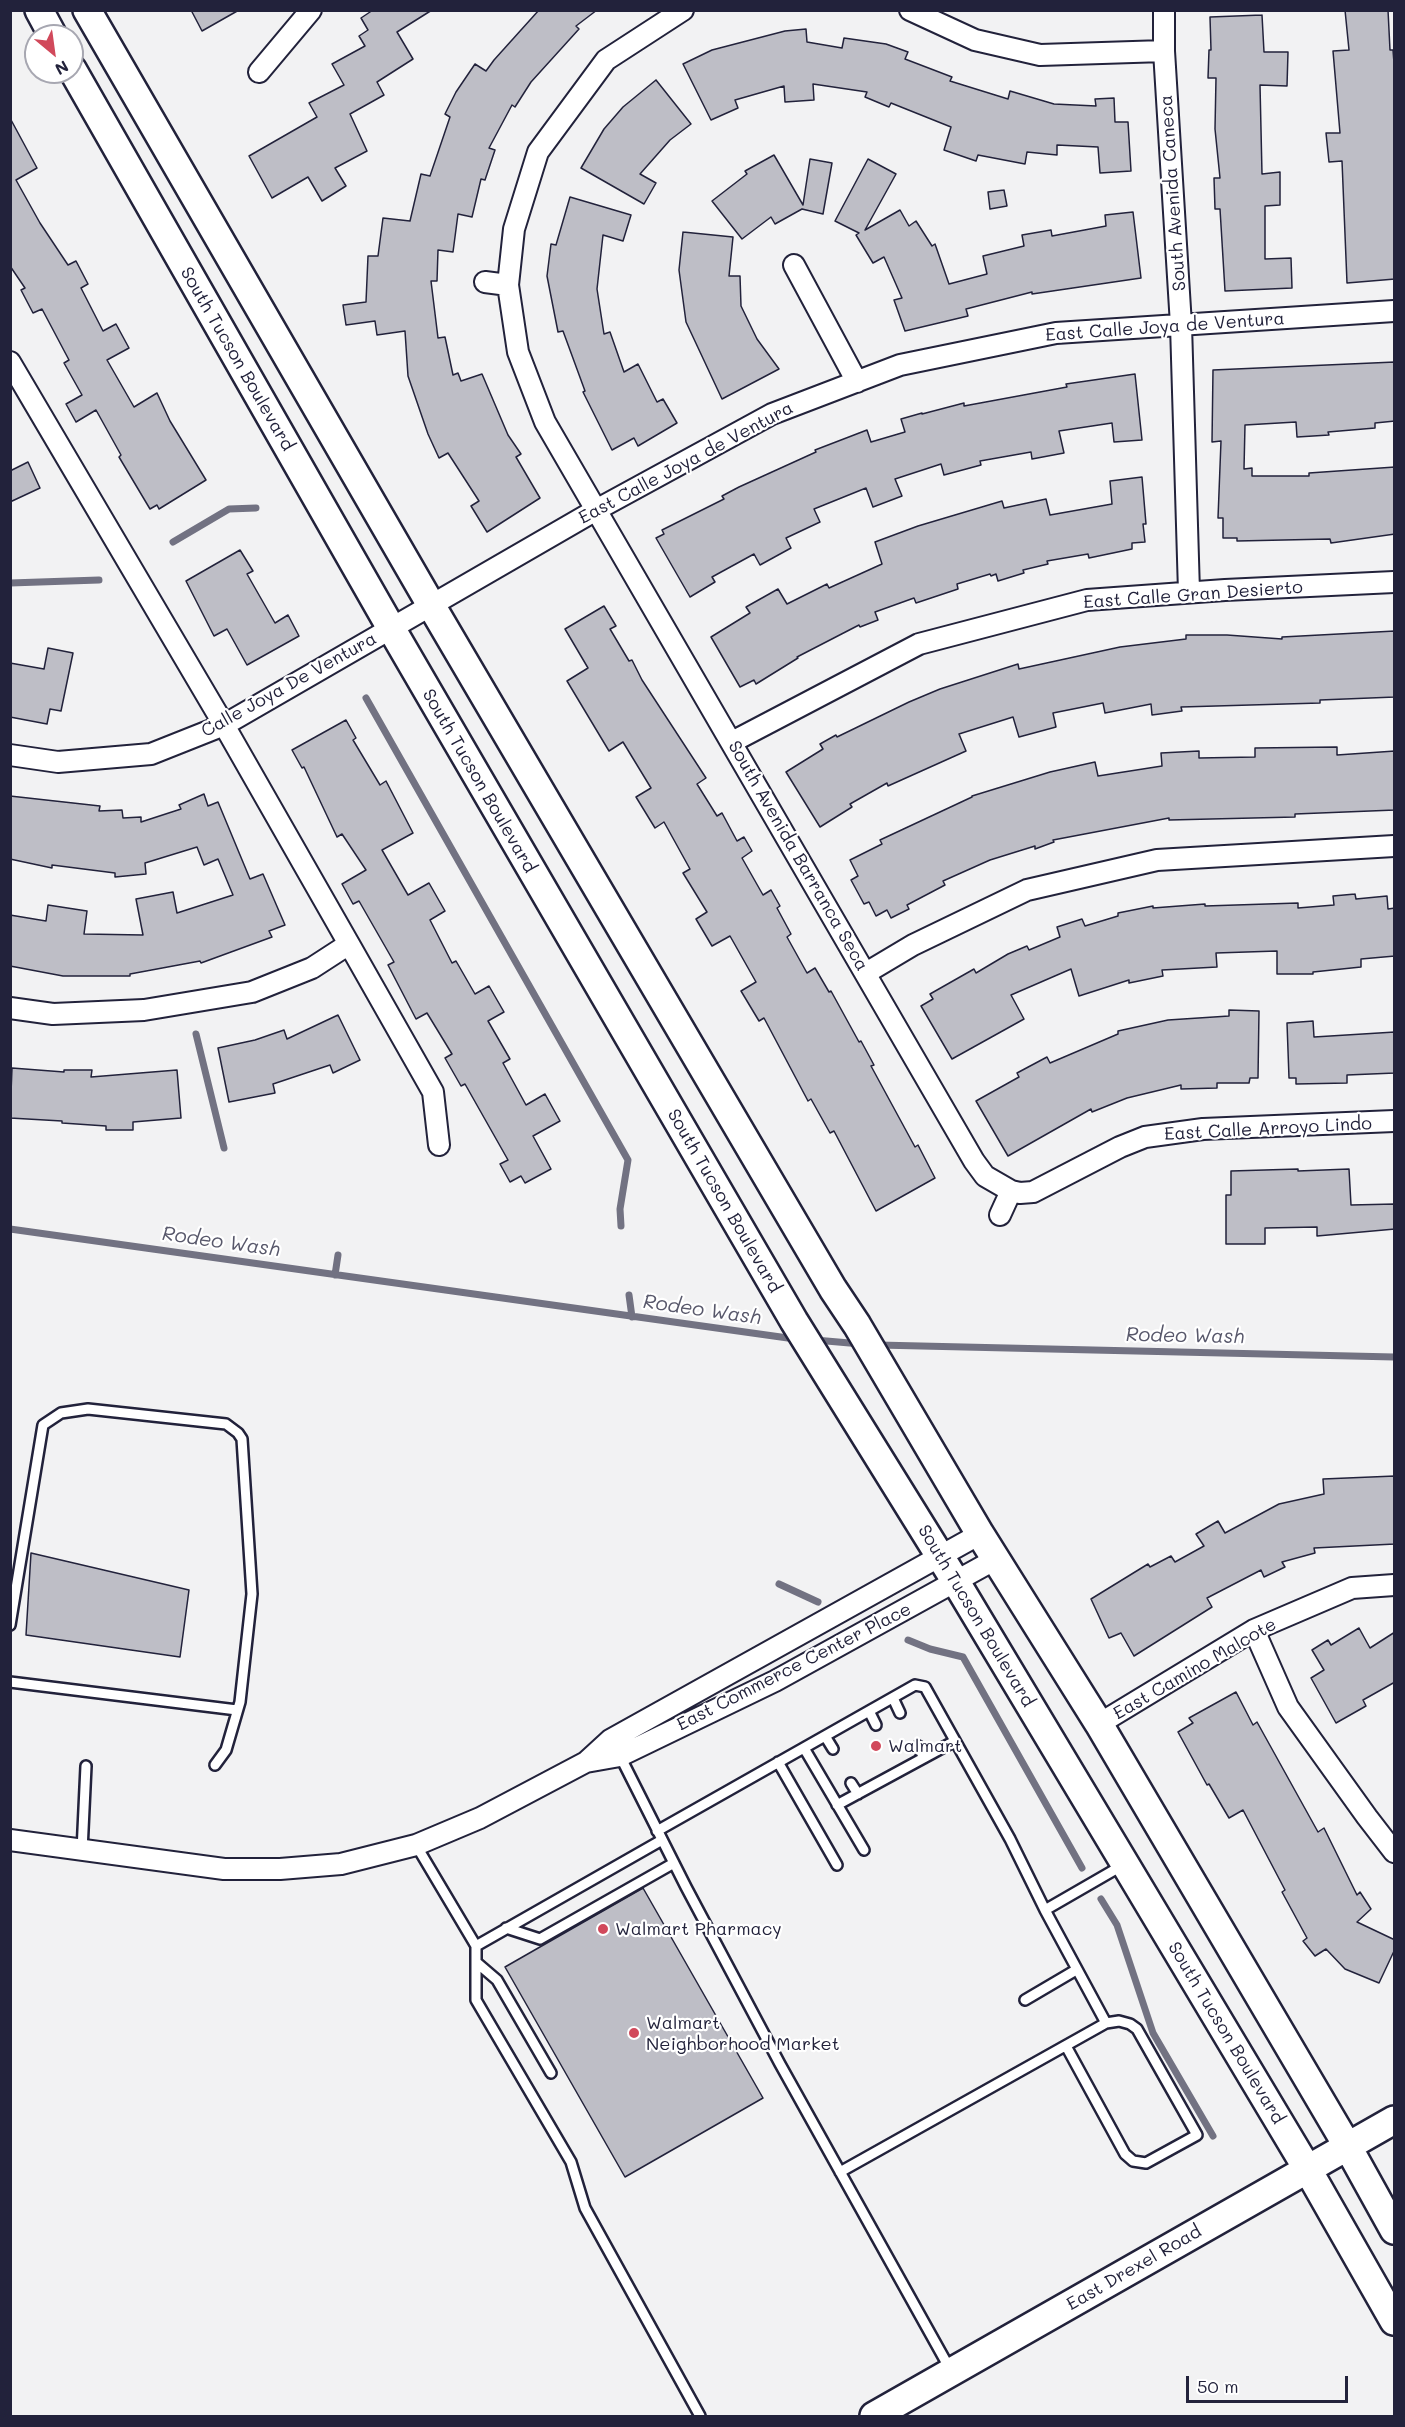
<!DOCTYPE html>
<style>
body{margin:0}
#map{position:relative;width:1405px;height:2427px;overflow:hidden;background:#f2f2f3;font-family:Mali,sans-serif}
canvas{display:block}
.frame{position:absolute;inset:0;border:12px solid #22223b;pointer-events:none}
.north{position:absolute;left:24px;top:24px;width:60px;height:60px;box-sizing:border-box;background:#fff;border:2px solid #a7a7b1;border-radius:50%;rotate:151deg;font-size:16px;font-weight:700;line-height:24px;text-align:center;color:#22223b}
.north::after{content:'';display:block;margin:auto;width:21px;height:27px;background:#d1495b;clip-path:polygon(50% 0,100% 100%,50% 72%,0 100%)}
.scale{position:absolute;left:1186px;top:2376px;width:162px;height:27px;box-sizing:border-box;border:3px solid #22223b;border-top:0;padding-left:8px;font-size:18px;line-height:21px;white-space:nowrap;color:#22223b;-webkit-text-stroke:4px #fff;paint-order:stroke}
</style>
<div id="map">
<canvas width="1405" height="2427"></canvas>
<div class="frame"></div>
<div class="north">N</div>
<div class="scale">50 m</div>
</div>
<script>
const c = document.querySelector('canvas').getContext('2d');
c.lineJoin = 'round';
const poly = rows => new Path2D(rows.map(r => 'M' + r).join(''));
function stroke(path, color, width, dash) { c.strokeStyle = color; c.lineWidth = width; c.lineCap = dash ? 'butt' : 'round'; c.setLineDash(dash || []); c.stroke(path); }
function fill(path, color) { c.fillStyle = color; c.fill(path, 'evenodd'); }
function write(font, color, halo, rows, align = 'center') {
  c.font = font + ' Mali,sans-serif'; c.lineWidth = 4.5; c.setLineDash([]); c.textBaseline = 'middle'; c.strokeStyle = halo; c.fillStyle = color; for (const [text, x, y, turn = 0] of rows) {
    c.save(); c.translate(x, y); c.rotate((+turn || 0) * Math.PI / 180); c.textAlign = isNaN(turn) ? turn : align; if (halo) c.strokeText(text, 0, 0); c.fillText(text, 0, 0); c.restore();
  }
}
stroke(poly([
 [173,542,229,509,256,508],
 [10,583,99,580],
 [366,698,628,1160,620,1209,621,1226],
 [196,1034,224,1148],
 [10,1229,795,1339],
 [335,1275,338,1255],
 [629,1295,632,1317],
 [815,1340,861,1344],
 [878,1345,1394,1357],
 [779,1584,818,1602],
 [908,1640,930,1649,963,1657,1082,1868],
 [1101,1899,1117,1925,1153,2033,1213,2136]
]), '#727282', 7);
const building = poly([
 [191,10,239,10,202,31,191,10],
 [373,10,432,10,397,32,413,59,377,82,384,95,350,114,367,151,335,168,346,186,322,201,308,177,272,198,249,156,317,117,309,103,344,85,332,64,365,46,359,36,368,30,361,18,373,10],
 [539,10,597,10,576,26,579,29,531,82,515,107,512,105,489,148,495,150,485,180,481,179,472,217,458,214,453,252,438,250,437,281,431,281,438,338,445,337,453,375,458,373,461,381,482,374,508,435,521,454,516,457,540,498,487,532,471,506,479,501,448,453,439,458,428,434,408,376,405,331,377,335,375,321,346,325,343,305,366,302,368,256,378,256,383,218,410,221,421,174,430,176,450,117,445,114,456,92,475,64,486,71,494,60,539,10],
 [1345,10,1388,10,1390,50,1393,50,1395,76,1395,279,1347,283,1342,161,1329,162,1326,133,1340,133,1333,51,1349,50,1345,10],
 [1262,15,1264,52,1288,52,1287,86,1260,85,1262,174,1280,172,1280,205,1265,206,1265,259,1291,258,1292,288,1225,291,1220,209,1215,209,1214,178,1220,178,1215,129,1216,78,1208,78,1209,50,1211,50,1210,17,1262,15],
 [806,29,807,42,842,48,844,38,886,44,908,52,905,59,952,77,950,81,1008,99,1010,91,1054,104,1096,106,1095,99,1114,98,1115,122,1128,122,1131,171,1100,173,1098,147,1057,145,1057,155,1027,152,1025,164,978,155,976,161,944,150,951,127,891,103,889,107,865,97,867,92,813,84,814,100,785,102,784,86,735,100,738,108,711,120,683,64,712,50,785,31,806,29],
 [656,80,691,124,670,140,640,174,656,183,644,204,581,168,604,129,623,107,656,80],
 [10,118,37,168,16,180,40,223,68,265,76,261,88,284,81,288,103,331,116,324,129,348,107,360,134,407,157,393,170,421,206,480,159,509,157,505,150,509,119,457,121,455,96,410,76,422,66,404,82,395,64,363,69,360,42,309,33,313,21,290,25,288,10,266,10,118],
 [774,155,803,205,810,159,832,163,823,214,802,209,775,224,771,217,742,239,712,201,747,174,745,171,774,155],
 [868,159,896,174,865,230,900,210,909,226,916,221,932,246,935,244,949,284,987,274,983,256,1024,246,1022,235,1051,230,1052,236,1106,226,1105,215,1133,212,1141,278,1032,294,1032,292,966,309,968,316,905,331,894,300,902,298,884,257,873,263,856,235,859,233,835,221,868,159],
 [1004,190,1007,206,990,209,988,192,1004,190],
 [570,197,631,215,623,241,603,235,597,289,604,334,610,332,624,372,638,364,657,402,663,399,677,423,638,446,634,438,612,450,583,392,585,391,563,331,558,332,547,276,551,244,556,245,570,197],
 [683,232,733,237,729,276,740,276,741,306,757,339,779,369,722,399,686,322,679,270,683,232],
 [1395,362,1395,421,1375,423,1375,428,1328,432,1329,435,1297,437,1296,422,1245,425,1244,469,1252,468,1252,476,1309,476,1309,473,1395,467,1395,534,1331,543,1330,539,1237,541,1237,538,1223,538,1223,518,1218,518,1221,441,1212,442,1213,370,1395,362],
 [1135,374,1142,440,1114,442,1112,423,1059,431,1064,453,1032,459,1031,452,980,461,981,465,944,475,941,464,895,479,902,496,873,507,866,488,814,509,820,522,786,538,791,548,760,565,754,554,712,577,715,582,690,597,656,538,664,534,662,530,724,499,722,496,739,487,816,452,815,450,867,430,871,442,905,432,901,419,922,413,922,414,964,403,964,406,1067,387,1066,384,1135,374],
 [28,462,40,488,10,502,10,471,28,462],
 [1142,477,1146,524,1143,524,1145,542,1132,543,1132,549,1089,558,1088,554,1047,561,1048,564,1023,570,1024,573,998,581,996,574,991,576,990,574,957,584,958,589,916,603,914,598,875,612,878,620,860,627,859,625,797,657,798,658,756,684,754,680,740,687,711,637,750,613,746,607,778,589,787,604,827,584,829,588,882,564,875,542,918,526,1002,501,1004,508,1046,499,1050,515,1112,504,1110,481,1142,477],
 [240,550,253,571,247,574,275,623,288,615,299,636,247,665,227,629,214,636,186,581,240,550],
 [604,606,616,626,610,629,629,661,632,660,642,680,706,778,697,784,717,816,722,813,737,841,744,837,752,851,742,858,763,895,771,890,780,906,777,908,791,934,787,937,807,973,815,968,829,992,831,991,859,1042,861,1041,874,1065,871,1066,915,1147,918,1145,935,1178,876,1211,834,1131,830,1133,811,1099,808,1101,764,1018,759,1021,741,991,756,982,730,936,712,946,696,919,707,912,683,873,690,869,664,822,655,828,636,797,651,788,623,742,609,751,567,681,588,668,565,629,604,606],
 [1395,631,1395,697,1320,700,1320,703,1181,707,1182,711,1152,715,1151,704,1105,713,1103,703,1053,713,1056,727,1019,737,1013,717,959,734,966,751,888,786,887,783,850,804,852,807,820,827,786,772,823,749,820,744,836,735,837,737,909,702,940,689,1018,664,1019,669,1120,647,1186,639,1186,635,1227,635,1282,639,1282,637,1395,631],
 [48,648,73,653,61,711,50,709,47,724,10,717,10,663,44,669,48,648],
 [346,720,356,738,353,740,380,785,386,781,413,833,382,850,408,895,429,883,445,911,430,920,452,963,456,961,475,994,489,986,504,1012,488,1021,510,1059,503,1063,526,1105,545,1094,560,1121,533,1136,551,1169,525,1183,521,1176,510,1182,500,1164,508,1160,465,1084,461,1086,445,1058,452,1054,427,1013,416,1019,388,965,394,962,359,901,353,904,342,884,366,870,342,834,337,837,304,767,302,768,292,750,346,720],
 [1337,747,1337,755,1395,751,1395,810,1295,814,1295,817,1169,820,1169,818,1053,840,1054,842,1035,849,1035,846,990,860,943,881,945,885,907,905,909,909,891,918,887,910,876,916,869,902,864,904,851,880,858,876,850,860,882,844,880,840,972,797,972,796,1050,772,1095,762,1098,776,1162,766,1161,753,1199,751,1199,758,1255,757,1255,748,1337,747],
 [204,794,208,806,218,802,250,879,263,874,285,925,269,931,272,937,201,963,200,961,130,974,130,976,63,976,10,966,10,915,46,921,48,905,87,911,84,934,143,935,136,899,173,892,177,913,233,895,218,859,204,865,197,847,145,863,146,874,115,877,115,873,52,865,52,868,10,859,10,796,100,806,99,811,122,810,123,818,141,817,141,822,181,809,179,805,204,794],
 [1355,894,1356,899,1387,896,1388,909,1395,908,1395,956,1361,959,1361,967,1313,972,1313,974,1277,974,1277,951,1216,953,1217,967,1162,970,1163,976,1129,983,1129,980,1079,996,1071,969,1011,995,1024,1019,952,1059,921,1006,933,999,930,994,974,969,976,973,1008,954,1027,946,1029,950,1060,937,1057,927,1082,919,1085,926,1118,916,1118,913,1153,906,1153,908,1205,904,1205,906,1298,903,1298,908,1334,905,1333,896,1355,894],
 [1229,1010,1259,1011,1258,1078,1250,1078,1249,1083,1217,1083,1217,1088,1181,1089,1181,1085,1127,1098,1092,1112,1091,1109,1008,1156,976,1101,1019,1077,1017,1073,1047,1057,1050,1063,1118,1034,1118,1031,1168,1020,1229,1016,1229,1010],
 [338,1015,360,1060,333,1073,330,1065,273,1084,275,1093,229,1102,218,1048,255,1040,284,1030,287,1039,338,1015],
 [1313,1021,1314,1037,1395,1032,1395,1073,1347,1075,1347,1083,1296,1084,1296,1078,1289,1078,1287,1023,1313,1021],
 [12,1068,64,1072,64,1070,92,1070,91,1077,177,1070,181,1118,133,1122,133,1130,106,1130,106,1126,62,1123,62,1121,10,1118,12,1068],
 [1298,1169,1298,1171,1349,1169,1351,1205,1395,1204,1395,1229,1317,1236,1317,1227,1265,1228,1265,1244,1226,1244,1226,1195,1231,1195,1231,1171,1298,1169],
 [1395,1476,1395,1544,1314,1548,1315,1553,1282,1562,1285,1567,1264,1577,1261,1570,1207,1598,1212,1607,1134,1656,1121,1633,1109,1638,1091,1599,1148,1564,1150,1567,1171,1556,1175,1562,1204,1546,1196,1534,1218,1521,1225,1533,1279,1504,1324,1494,1323,1479,1395,1476],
 [31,1553,189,1590,180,1657,26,1635,31,1553],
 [1359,1628,1370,1648,1395,1632,1395,1682,1363,1700,1366,1706,1336,1723,1311,1678,1324,1670,1312,1650,1328,1640,1331,1645,1359,1628],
 [1236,1692,1253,1725,1257,1722,1318,1832,1324,1828,1357,1895,1360,1892,1371,1909,1357,1922,1395,1940,1395,1949,1379,1983,1345,1969,1326,1949,1315,1956,1303,1941,1307,1938,1282,1892,1285,1890,1243,1810,1229,1818,1209,1784,1207,1785,1178,1732,1193,1723,1189,1718,1236,1692],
 [643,1888,763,2098,625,2177,505,1967,643,1888]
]);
fill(building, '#bebec6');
stroke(building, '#22223b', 1.5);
const lane = poly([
 [10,1625,43,1425,61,1413,88,1409,226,1424,238,1433,242,1439,252,1594,240,1702,226,1750,215,1765],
 [10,1682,237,1710],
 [893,1698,900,1713],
 [869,1711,876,1725],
 [825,1736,833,1749],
 [918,1746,924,1758],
 [804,1748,864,1850],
 [620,1756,686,1887,780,2064,950,2369],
 [778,1762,837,1865],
 [851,1783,858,1794],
 [837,1805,955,1741],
 [657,1831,915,1685,925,1687,1010,1839,1045,1910,1106,2023,840,2172],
 [416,1845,476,1946,476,2000,571,2162,585,2208,700,2416],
 [82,1851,86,1766],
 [1045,1910,1123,1865],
 [506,1928,540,1939,674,1863],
 [476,1946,662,1840],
 [476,1962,497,1980,551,2073],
 [1025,2000,1076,1970],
 [1066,2046,1125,2154,1133,2161,1146,2163,1197,2135,1137,2029,1130,2024,1119,2021,1106,2023]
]);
const street = poly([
 [683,10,606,60,538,152,514,229,508,285,518,352,545,422,974,1161,985,1176,1011,1191,1020,1193,1033,1192,1120,1147,1145,1137,1203,1129,1394,1121],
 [910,10,975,40,1040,55,1164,51],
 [1164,10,1164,51,1181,325,1189,592],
 [259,72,311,10],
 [794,265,857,382],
 [485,282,508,285],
 [10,362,224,725,349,944,312,968,252,992,144,1010,53,1014,10,1008],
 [732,742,919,644,1087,600,1225,590,1394,582],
 [10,755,58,762,151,754,224,725,596,510,772,414,900,365,1056,333,1394,311],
 [349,944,433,1092,439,1145],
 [866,973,913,945,1027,890,1157,860,1394,846],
 [1000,1215,1011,1191],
 [1254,1630,1288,1707,1367,1817,1394,1852],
 [1099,1724,1254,1630,1352,1588,1394,1585],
 [586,1762,620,1756,775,1681,996,1559],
 [10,1840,224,1869,280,1869,341,1864,416,1845,480,1818,586,1762,610,1740,980,1534]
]);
const secondary = poly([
 [39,10,53,36],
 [87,10,431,605,833,1289,857,1325,980,1534,1099,1724,1348,2147,1394,2230],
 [72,69,391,628,794,1321,956,1582,1125,1864,1308,2170,1394,2321],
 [874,2416,1394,2120]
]);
stroke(lane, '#22223b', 14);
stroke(street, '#22223b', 24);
stroke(secondary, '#22223b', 32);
stroke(lane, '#fff', 9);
stroke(street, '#fff', 20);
stroke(secondary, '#fff', 27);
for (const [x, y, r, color] of [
 [876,1746,6,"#d1495b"],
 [603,1929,6,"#d1495b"],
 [634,2033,6,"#d1495b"]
]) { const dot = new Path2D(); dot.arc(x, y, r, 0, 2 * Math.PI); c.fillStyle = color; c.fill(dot); stroke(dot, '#fff', 2); }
write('18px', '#22223b', '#fff', [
 ["South Avenida Caneca",1173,193,-94],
 ["East Calle Joya de Ventura",1165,327,-4],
 ["South Tucson Boulevard",237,359,60],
 ["East Calle Joya de Ventura",686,463,-28],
 ["East Calle Gran Desierto",1193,595,-4],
 ["Calle Joya De Ventura",289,685,-29],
 ["South Tucson Boulevard",479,781,60],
 ["South Avenida Barranca Seca",798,856,60],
 ["East Calle Arroyo Lindo",1268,1129,-3],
 ["South Tucson Boulevard",724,1201,60],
 ["South Tucson Boulevard",976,1616,59],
 ["East Commerce Center Place",794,1667,-27],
 ["East Camino Malcote",1195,1669,-30],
 ["South Tucson Boulevard",1226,2033,59],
 ["East Drexel Road",1134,2268,-30]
]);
write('18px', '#22223b', '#fff', [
 ["Walmart",888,1746],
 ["Walmart Pharmacy",615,1929],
 ["Walmart",646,2023],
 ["Neighborhood Market",646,2044]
], 'left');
write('italic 20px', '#58586b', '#fff', [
 ["Rodeo Wash",221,1242,8],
 ["Rodeo Wash",702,1310,8],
 ["Rodeo Wash",1185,1336,1]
]);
</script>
